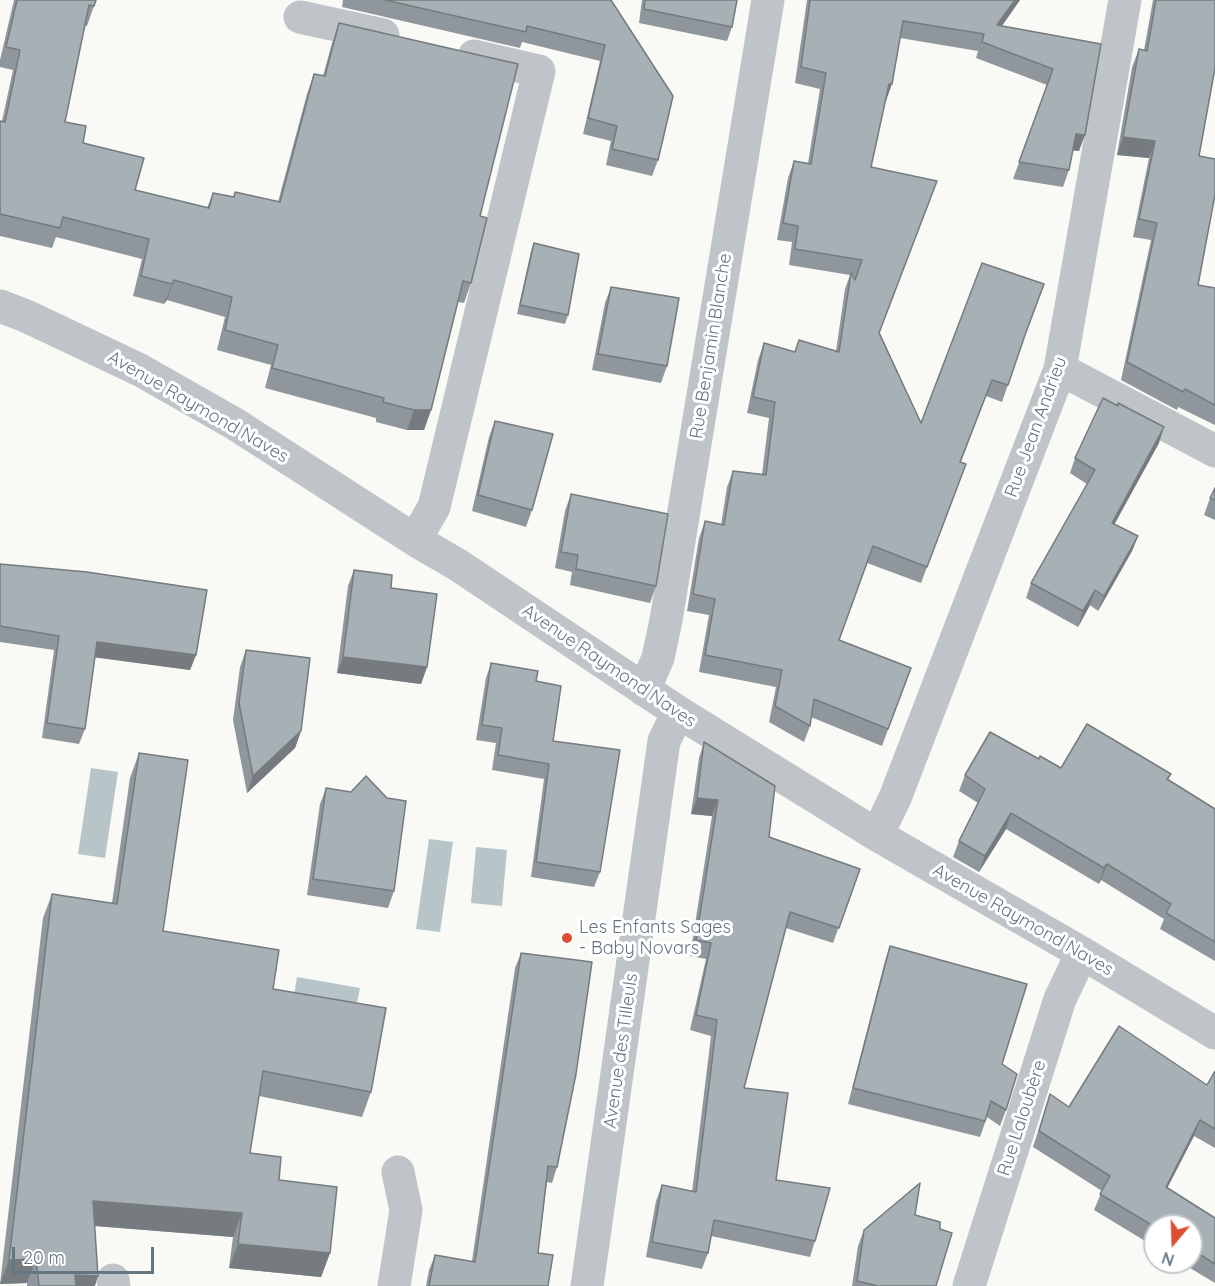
<!DOCTYPE html>
<meta charset="utf-8">
<style>
body{margin:0}
#map{position:relative;width:1215px;height:1286px;overflow:hidden;background:#f9f9f6;font-family:Quicksand,sans-serif}
canvas{display:block}
.north{position:absolute;left:1143px;top:1214px;width:60px;height:60px;box-sizing:border-box;background:#fff;border:2px solid #c1c8cc;border-radius:50%;rotate:199deg;font-size:16px;font-weight:700;line-height:24px;text-align:center;color:#657680}
.north::after{content:'';display:block;margin:auto;width:21px;height:27px;background:#de4e31;clip-path:polygon(50% 0,100% 100%,50% 72%,0 100%)}
.scale{position:absolute;left:12px;top:1247px;width:142px;height:27px;box-sizing:border-box;border:3px solid #657680;border-top:0;padding-left:8px;font-size:18px;line-height:21px;white-space:nowrap;color:#657680;-webkit-text-stroke:4px #fff;paint-order:stroke}
</style>
<div id="map">
<canvas width="1215" height="1286"></canvas>
<div class="north">N</div>
<div class="scale">20 m</div>
</div>
<script>
const c = document.querySelector('canvas').getContext('2d');
c.lineJoin = 'round';
function fill(path, color) { c.fillStyle = color; c.fill(path, 'evenodd'); }
const poly = rows => new Path2D(rows.map(r => 'M' + r).join(''));
function stroke(path, color, width, dash) { c.strokeStyle = color; c.lineWidth = width; c.lineCap = dash ? 'butt' : 'round'; c.setLineDash(dash || []); c.stroke(path); }
function write(font, color, halo, rows, align = 'center') {
  c.font = font + ' Quicksand,sans-serif'; c.lineWidth = 6; c.setLineDash([]); c.textBaseline = 'middle'; c.strokeStyle = halo; c.fillStyle = color; for (const [text, x, y, turn = 0] of rows) {
    c.save(); c.translate(x, y); c.rotate((+turn || 0) * Math.PI / 180); c.textAlign = isNaN(turn) ? turn : align; if (halo) c.strokeText(text, 0, 0); c.fillText(text, 0, 0); c.restore();
  }
}
fill(poly([
 [91,768,118,772,105,858,78,854],
 [429,839,453,842,440,932,416,929],
 [476,847,507,850,502,906,471,903],
 [297,977,360,988,354,1017,292,1006]
]), '#b8c5c8');
stroke(poly([
 [300,17,383,35],
 [0,306,26,316,140,370,235,424,415,540,458,565,678,712,877,835,1082,953,1215,1033],
 [1060,369,1215,451],
 [415,540,434,507,539,71,474,56],
 [644,690,658,658,666,620,768,0],
 [877,835,895,798,1060,369,1125,0],
 [113,1280,114,1286],
 [394,1286,406,1210,398,1172],
 [587,1286,664,741,678,712],
 [969,1286,1060,999,1082,953]
]), '#bfc4c8', 33);
fill(poly([
 [14,0,96,0,87,26,85,26,65,122,83,143,135,190,207,208,213,193,233,197,235,192,278,202,307,94,314,74,323,76,332,43,339,23,480,216,471,283,464,303,458,302,431,410,424,430,407,430,376,422,376,418,265,388,271,365,217,350,225,317,167,300,164,304,133,296,142,259,56,237,52,248,0,236,0,121,2,121,13,70,0,67,0,60],
 [343,0,611,0,658,160,652,176,606,165,611,141,583,134,600,61,522,42,520,48,342,7],
 [642,0,737,0,732,27,727,41,639,23],
 [807,0,1020,0,1002,26,1101,44,1079,151,1072,150,1069,170,1063,187,1013,179,1047,85,976,58,978,51,900,38,886,101,885,100,871,167,880,333,921,423,1023,341,1002,402,986,396,961,462,966,464,921,583,867,563,839,640,911,668,882,746,811,717,810,726,804,742,769,722,776,687,699,672,709,615,687,611,699,538,705,521,721,525,727,487,733,471,762,474,769,418,747,413,758,360,764,343,795,352,836,351,845,289,850,275,789,265,792,242,777,240,788,178,794,161,808,163,820,89,795,83],
 [1153,0,1215,0,1199,156,1198,285,1215,288,1215,425,1178,407,1177,410,1121,380,1151,240,1133,237,1149,158,1117,155,1132,67,1139,49,1144,50],
 [534,243,568,315,565,324,517,314,531,251],
 [611,287,667,366,661,383,592,370,605,303],
 [495,421,532,510,526,527,472,511,489,437],
 [1159,443,1114,524,1138,536,1132,551,1098,611,1090,605,1078,627,1026,598,1031,583,1087,484,1070,473,1075,458],
 [1215,488,1215,520,1204,515,1210,498],
 [571,494,656,586,650,603,570,585,572,572,555,568,565,511],
 [0,564,196,655,190,670,95,657,85,729,79,744,42,738,54,650,0,642],
 [354,570,391,588,427,667,421,684,337,673,348,586],
 [246,650,301,731,295,748,247,793,233,720,240,667],
 [491,663,536,681,553,741,600,872,594,887,531,877,544,779,492,770,496,743,476,740,486,678],
 [704,742,769,837,860,869,833,943,786,928,744,1088,776,1180,815,1241,810,1257,711,1236,708,1253,702,1269,646,1257,656,1201,662,1185,692,1192,711,1036,690,1030,706,959,690,956,712,816,691,814,699,758],
 [139,753,163,931,273,989,371,1092,362,1117,259,1096,250,1153,279,1180,330,1253,321,1277,229,1268,233,1237,94,1226,95,1286,27,1286,27,1283,0,1284,43,918,52,894,112,903,130,778],
 [1039,759,1061,768,1171,774,1168,780,1215,809,1215,961,1160,929,1164,919,1101,880,1099,884,1006,829,979,872,953,857,959,841,978,803,959,791,965,775],
 [326,788,394,891,388,908,307,895,320,804],
 [890,946,1002,1064,1006,1110,1000,1126,987,1117,980,1137,848,1104,885,961],
 [521,953,557,1167,552,1183,547,1182,538,1253,548,1286,426,1286,429,1270,435,1255,472,1261,515,968],
 [1215,1071,1215,1148,1194,1136,1167,1188,1215,1218,1215,1283,1180,1262,1191,1262,1191,1226,1155,1226,1155,1247,1094,1210,1102,1191,1033,1147,1050,1094,1069,1107,1207,1085],
 [915,1215,936,1286,852,1286,858,1246,864,1230]
]), '#90979c');
fill(poly([
 [1015,0,1020,0,991,41,997,25],
 [889,84,892,84,886,101,883,100],
 [1076,134,1085,135,1079,151,1070,150],
 [1123,137,1155,141,1149,158,1117,155],
 [174,280,167,300,164,304,172,284],
 [414,410,431,410,424,430,407,430],
 [1164,427,1159,443,1107,538,1112,523],
 [1138,536,1132,551,1098,611,1104,596],
 [1095,590,1090,605,1078,627,1083,611],
 [97,642,196,655,190,670,92,657],
 [343,657,427,667,421,684,337,673],
 [301,731,295,748,247,793,253,776],
 [697,798,718,800,712,816,691,814],
 [1011,813,1006,829,979,872,985,856],
 [1107,864,1101,880,1099,884,1104,868],
 [1200,1120,1194,1136,1160,1202,1166,1187],
 [93,1201,242,1213,233,1237,84,1225],
 [238,1244,330,1253,321,1277,229,1268],
 [36,1259,27,1283,0,1284,9,1260],
 [75,1275,98,1276,95,1286,71,1286]
]), '#757b7f');
const building = poly([
 [17,0,96,0,94,6,89,5,65,122,86,126,83,143,144,158,135,190,209,208,213,193,234,197,235,192,280,202,314,74,325,76,339,23,518,64,480,216,487,218,471,283,463,281,431,410,414,410,383,402,384,398,272,368,278,345,225,330,232,297,174,280,172,284,141,276,149,239,63,217,60,228,0,214,0,121,5,122,20,50,6,47,17,0],
 [385,0,611,0,673,96,658,160,612,149,617,126,588,118,605,45,527,26,526,32,385,0],
 [645,0,737,0,732,27,644,9,645,0],
 [810,0,1015,0,997,25,1101,44,1085,135,1076,134,1069,170,1019,162,1053,69,982,42,984,34,903,21,892,84,889,84,871,167,937,181,879,333,921,423,982,263,1044,284,1025,335,1008,385,992,380,960,462,966,464,927,567,873,546,839,640,911,668,888,729,814,699,810,726,775,706,782,670,705,655,715,599,693,594,705,521,724,525,733,471,766,475,775,402,753,397,764,343,795,352,799,340,839,352,851,273,855,280,862,260,795,249,798,226,783,223,794,161,811,164,826,73,801,67,810,0],
 [1156,0,1215,0,1215,68,1199,156,1215,159,1215,195,1198,285,1215,288,1215,405,1185,389,1183,392,1127,362,1157,223,1139,219,1155,141,1123,137,1139,49,1147,51,1156,0],
 [534,243,579,254,568,315,520,305,534,243],
 [611,287,679,298,667,366,598,354,611,287],
 [1103,398,1118,406,1118,403,1164,427,1112,523,1138,536,1104,596,1095,590,1083,611,1031,583,1095,470,1075,458,1103,398],
 [495,421,553,434,532,510,478,495,495,421],
 [1215,488,1215,500,1210,498,1215,488],
 [571,494,668,514,656,586,576,569,578,555,561,552,571,494],
 [0,564,87,572,207,590,196,655,97,642,85,729,47,723,59,636,0,626,0,564],
 [354,570,392,575,391,588,437,594,427,667,343,657,354,570],
 [246,650,310,658,301,731,253,776,239,703,246,650],
 [491,663,538,671,536,681,561,686,553,741,620,750,600,872,536,862,549,764,498,755,502,728,482,725,491,663],
 [1087,724,1171,774,1167,779,1215,809,1215,942,1166,913,1171,904,1107,864,1104,868,1011,813,985,856,959,841,985,789,965,775,990,732,1039,759,1040,756,1061,768,1087,724],
 [704,742,775,786,769,837,860,869,839,928,790,912,744,1088,788,1093,776,1180,830,1188,815,1241,714,1220,708,1253,652,1242,662,1185,696,1192,717,1020,696,1015,711,943,696,940,718,800,697,798,704,742],
 [139,753,188,760,163,931,279,950,273,989,386,1008,371,1092,263,1071,250,1153,281,1157,279,1180,337,1187,330,1253,238,1244,242,1213,93,1201,98,1276,75,1275,76,1286,39,1286,36,1259,9,1260,52,894,117,904,139,753],
 [366,776,387,798,406,801,394,891,313,879,326,788,351,792,366,776],
 [890,946,1027,984,1002,1064,1017,1074,1006,1110,991,1101,985,1121,853,1088,890,946],
 [521,953,592,962,576,1074,557,1167,548,1166,538,1253,553,1255,548,1286,429,1286,435,1255,475,1262,521,953],
 [1119,1026,1207,1085,1215,1071,1215,1129,1200,1120,1166,1187,1215,1218,1215,1264,1191,1249,1191,1226,1155,1226,1155,1227,1100,1194,1110,1176,1039,1131,1050,1094,1069,1107,1119,1026],
 [920,1183,915,1215,940,1222,940,1229,952,1233,936,1286,878,1286,857,1281,864,1230,920,1183]
]);
fill(building, '#a7b0b5');
stroke(building, '#757b7f', 1.5);
for (const [x, y, r, color] of [
 [567,938,6,"#de4e31"]
]) { const dot = new Path2D(); dot.arc(x, y, r, 0, 2 * Math.PI); c.fillStyle = color; c.fill(dot); stroke(dot, '#fff', 2); }
write('18px', '#657680', '#fff', [
 ["Rue Benjamin Blanche",711,346,-81],
 ["Avenue Raymond Naves",198,407,30],
 ["Rue Jean Andrieu",1036,427,-70],
 ["Avenue Raymond Naves",609,666,34],
 ["Avenue Raymond Naves",1023,920,30],
 ["Avenue des Tilleuls",621,1051,-82],
 ["Rue Laloubère",1022,1118,-72]
]);
write('18px', '#657680', '#fff', [
 ["Les Enfants Sages",579,928],
 ["- Baby Novars",579,949]
], 'left');
</script>
